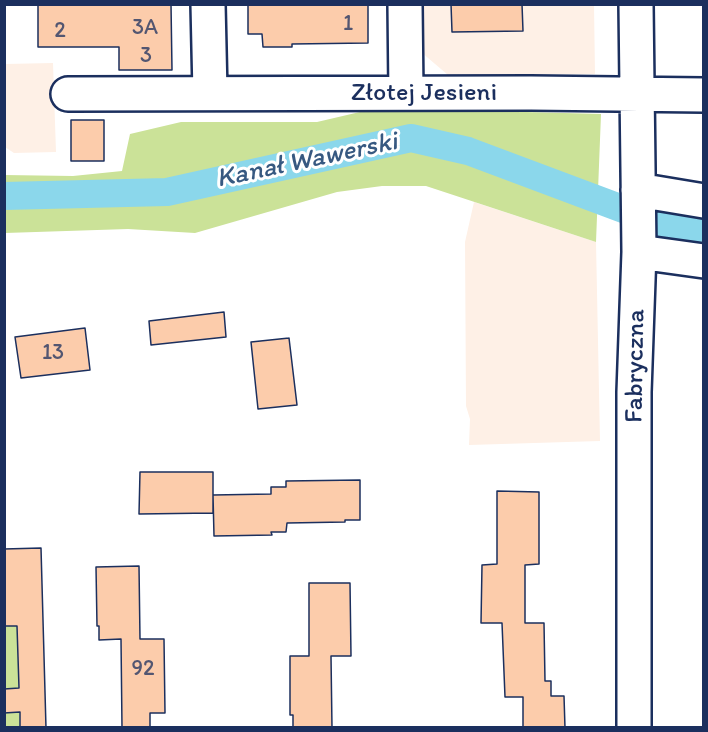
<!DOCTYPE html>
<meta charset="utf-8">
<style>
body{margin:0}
#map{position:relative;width:708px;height:732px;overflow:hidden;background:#fff;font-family:Itim,sans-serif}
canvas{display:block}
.frame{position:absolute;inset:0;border:6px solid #1b2f5e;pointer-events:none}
</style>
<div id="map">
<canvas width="708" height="732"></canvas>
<div class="frame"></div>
</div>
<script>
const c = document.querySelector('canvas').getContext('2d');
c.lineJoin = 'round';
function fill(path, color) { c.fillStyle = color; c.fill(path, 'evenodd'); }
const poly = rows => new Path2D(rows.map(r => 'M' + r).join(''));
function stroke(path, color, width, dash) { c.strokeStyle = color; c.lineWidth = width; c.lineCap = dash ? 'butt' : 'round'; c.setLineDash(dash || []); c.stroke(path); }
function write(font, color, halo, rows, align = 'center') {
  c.font = font + ' Itim,sans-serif'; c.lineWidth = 6; c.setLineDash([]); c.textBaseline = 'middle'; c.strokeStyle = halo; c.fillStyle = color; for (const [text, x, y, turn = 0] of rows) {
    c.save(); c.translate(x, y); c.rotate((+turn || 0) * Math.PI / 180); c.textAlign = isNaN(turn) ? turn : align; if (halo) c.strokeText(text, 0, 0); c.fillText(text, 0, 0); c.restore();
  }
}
fill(poly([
 [421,5,594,5,595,74,448,75,421,52],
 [53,63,56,152,14,153,5,147,5,64],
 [474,202,596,242,600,441,469,445,470,419,466,406,465,242]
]), '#fef0e6');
fill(poly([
 [377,108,601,114,596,242,426,186,382,186,337,192,195,233,128,229,5,233,4,175,73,176,122,171,130,134,181,122,317,122],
 [664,178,703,190,703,249,661,243],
 [17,625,20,727,5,727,4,626]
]), '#cbe298');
stroke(poly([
 [4,196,167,192,411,138,468,151,663,224,704,230]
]), '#8bd7eb', 28);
const building = poly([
 [38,4,171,4,172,70,119,70,119,47,38,47,38,4],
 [248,4,368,4,368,43,292,44,292,47,263,47,262,34,248,34,248,4],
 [451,4,522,4,523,31,452,32,451,4],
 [71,120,104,120,104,161,71,161,71,120],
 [224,312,226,337,151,345,149,321,224,312],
 [85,328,90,370,21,378,15,337,85,328],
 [289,338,297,405,258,409,251,342,289,338],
 [140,472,213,472,213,513,139,514,140,472],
 [360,480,360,520,345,520,345,522,287,523,286,532,271,532,272,535,214,536,213,495,271,494,271,487,286,487,286,481,360,480],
 [497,491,539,492,539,564,525,565,525,623,544,623,545,681,551,681,551,696,564,696,565,728,523,728,523,697,505,697,502,623,481,623,482,565,497,564,497,491],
 [41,548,46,728,20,728,20,712,4,713,4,689,19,688,17,626,4,626,4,549,41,548],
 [139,566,140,639,164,639,165,713,150,713,150,728,122,728,121,639,99,640,99,626,97,626,96,567,139,566],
 [309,583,350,583,351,656,331,656,332,728,293,728,293,715,290,715,290,656,309,656,309,583]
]);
fill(building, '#fcccab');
stroke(building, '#1b2f5e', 1.5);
const minor = poly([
 [208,4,210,93],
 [405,4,406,93],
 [68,94,531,93,704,95],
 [638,190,704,201],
 [639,252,704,261],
 [634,728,634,392,639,252,636,4]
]);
stroke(minor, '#1b2f5e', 38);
stroke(minor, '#fff', 33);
write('22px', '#535671', null, [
 ["1",348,24],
 ["3A",145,28],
 ["2",60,31],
 ["3",146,56],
 ["13",53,353],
 ["92",143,669]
]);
write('26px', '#1b2f5e', '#fff', [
 ["Złotej Jesieni",424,93],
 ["Fabryczna",636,366,-89]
]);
write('italic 27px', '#375981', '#fff', [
 ["Kanał Wawerski",307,161,-12]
]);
</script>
